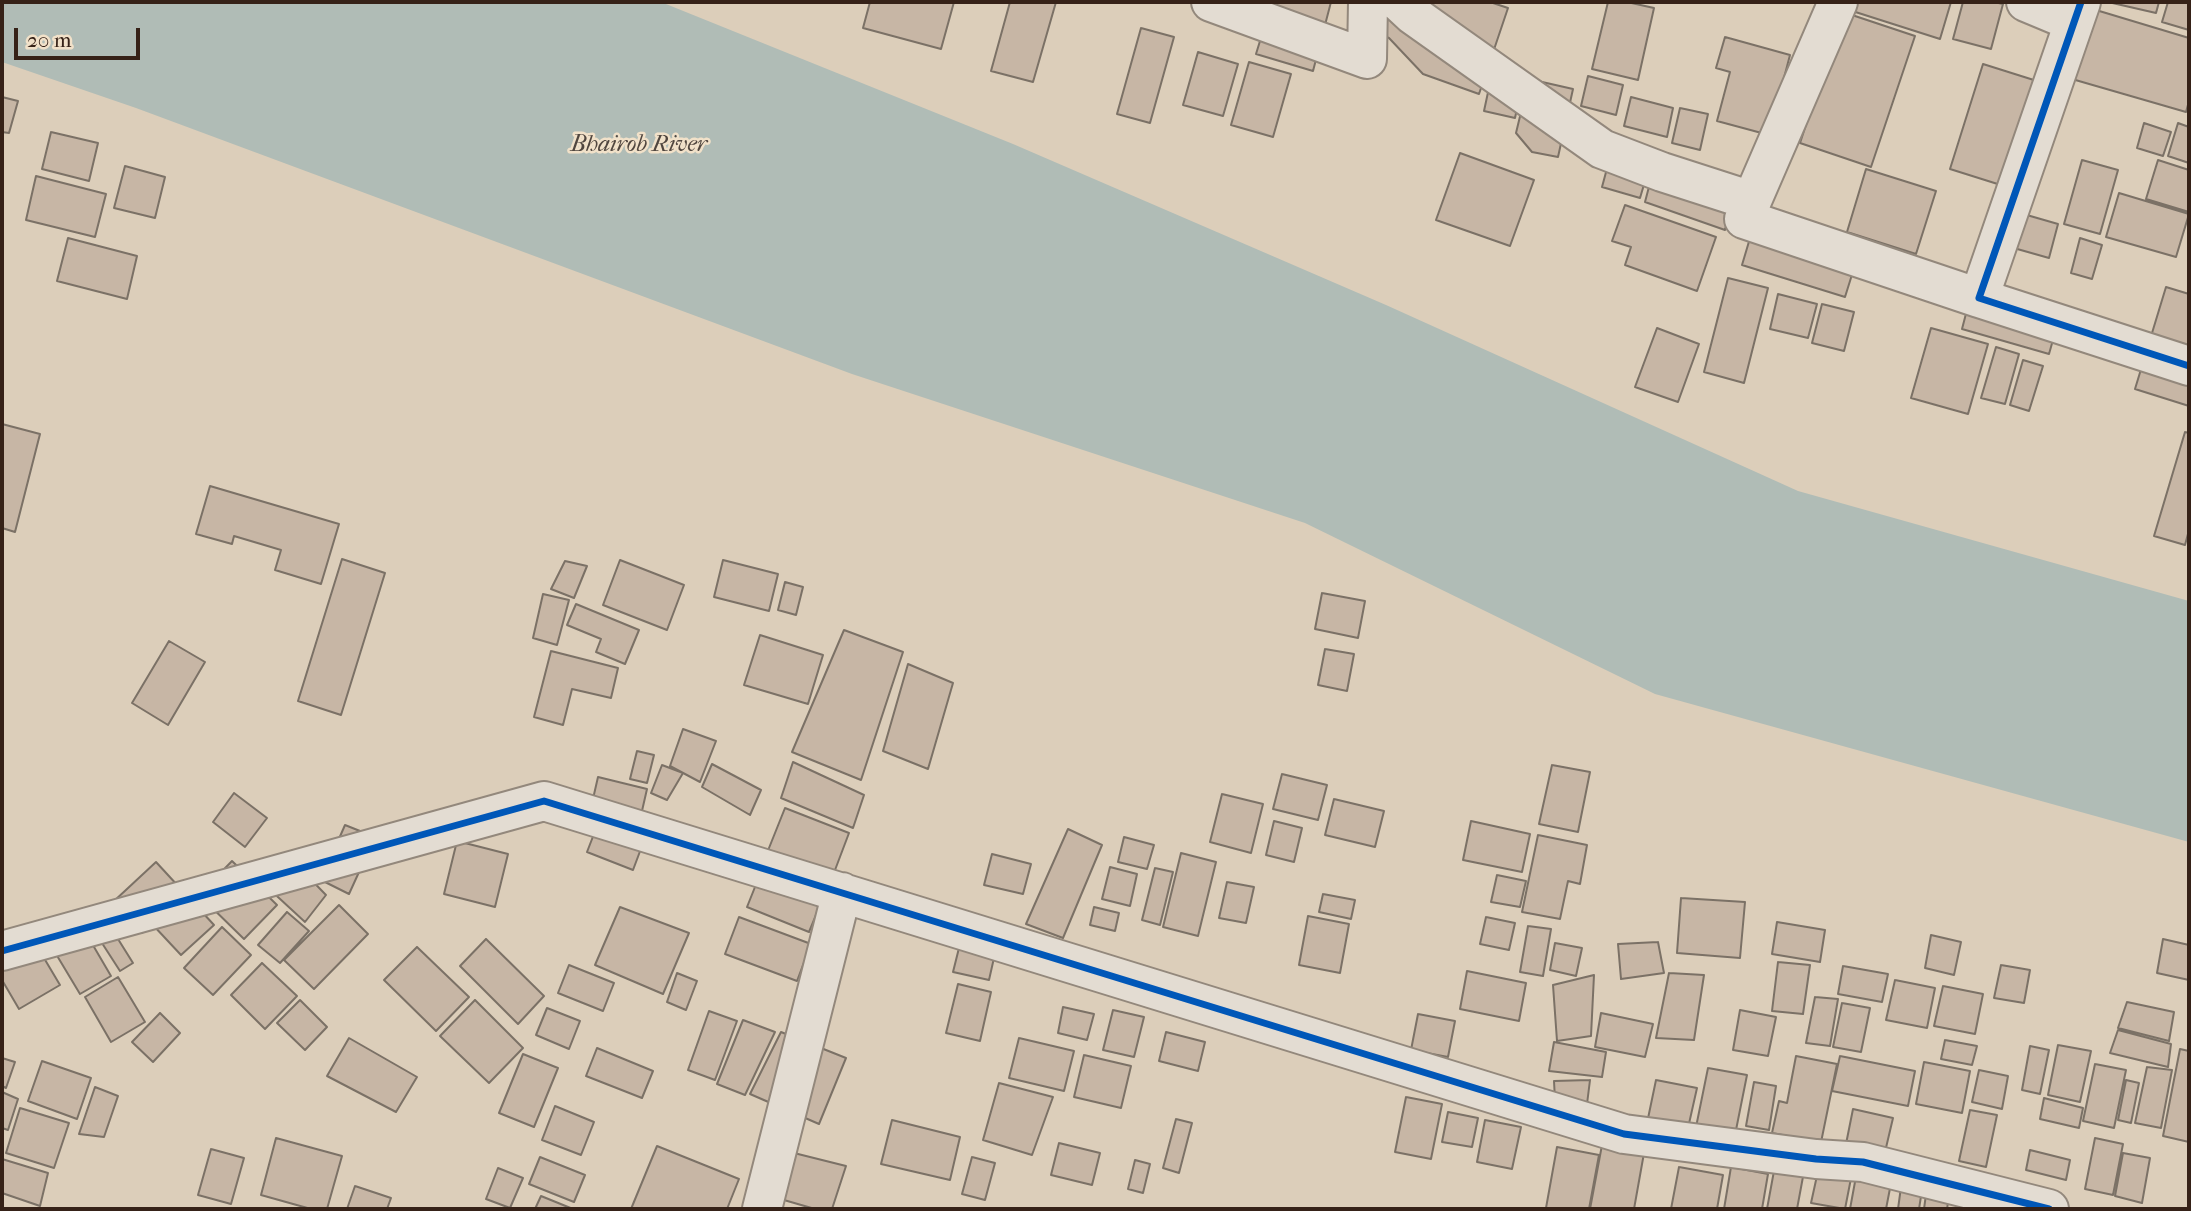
<!DOCTYPE html>
<style>
body{margin:0}
#map{position:relative;width:2191px;height:1211px;overflow:hidden;background:#dcceba;font-family:"IM FELL French Canon",serif}
canvas{display:block}
.frame{position:absolute;inset:0;border:4px solid #362218;pointer-events:none}
.scale{position:absolute;left:14px;top:28px;width:126px;height:32px;box-sizing:border-box;border:4px solid #362218;border-top:0;padding-left:9px;font-size:21px;line-height:24px;white-space:nowrap;color:#362218;-webkit-text-stroke:5px #f1e1c9;paint-order:stroke}
</style>
<div id="map">
<canvas width="2191" height="1211"></canvas>
<div class="frame"></div>
<div class="scale">20 m</div>
</div>
<script>
const c = document.querySelector('canvas').getContext('2d');
c.lineJoin = 'round';
function fill(path, color) { c.fillStyle = color; c.fill(path, 'evenodd'); }
const poly = rows => new Path2D(rows.map(r => 'M' + r).join(''));
function stroke(path, color, width, dash) { c.strokeStyle = color; c.lineWidth = width; c.lineCap = dash ? 'butt' : 'round'; c.setLineDash(dash || []); c.stroke(path); }
function write(font, color, halo, rows, align = 'center') {
  c.font = font + ' "IM FELL French Canon",serif'; c.lineWidth = 5; c.setLineDash([]); c.textBaseline = 'middle'; c.strokeStyle = halo; c.fillStyle = color; for (const [text, x, y, turn = 0] of rows) {
    c.save(); c.translate(x, y); c.rotate((+turn || 0) * Math.PI / 180); c.textAlign = isNaN(turn) ? turn : align; if (halo) c.strokeText(text, 0, 0); c.fillText(text, 0, 0); c.restore();
  }
}
fill(poly([
 [2,2,661,2,1013,144,1386,305,1798,491,2189,601,2189,842,1655,694,1305,523,852,374,136,108,2,62]
]), '#b0bcb6');
const building = poly([
 [870,2,954,2,941,49,863,28,870,2],
 [1010,2,1056,2,1033,82,991,71,1010,2],
 [1272,2,1331,2,1313,71,1256,54,1272,2],
 [1363,2,1490,2,1508,8,1479,94,1423,74,1389,38,1356,25,1363,2],
 [1608,2,1627,2,1654,8,1638,80,1592,69,1608,2],
 [1848,2,1951,2,1940,39,1846,9,1848,2],
 [1963,2,1994,2,2003,4,1991,49,1953,39,1963,2],
 [2108,2,2159,2,2156,13,2108,2],
 [2168,2,2189,2,2189,30,2162,22,2168,2],
 [2086,7,2189,38,2189,101,2186,112,2065,77,2086,7],
 [1843,12,1915,36,1871,167,1800,143,1843,12],
 [1141,28,1174,37,1150,123,1117,114,1141,28],
 [1725,37,1790,55,1769,135,1717,121,1730,72,1716,68,1725,37],
 [1198,52,1238,64,1223,116,1183,105,1198,52],
 [1249,62,1291,74,1273,137,1231,125,1249,62],
 [1983,64,2056,87,2023,192,1950,169,1983,64],
 [1493,69,1524,76,1515,118,1484,111,1493,69],
 [1588,76,1623,85,1616,115,1581,106,1588,76],
 [1529,79,1573,89,1558,157,1532,152,1516,133,1529,79],
 [2,97,18,101,9,133,2,132,2,97],
 [1631,97,1673,108,1667,137,1624,126,1631,97],
 [1680,108,1708,114,1700,150,1672,143,1680,108],
 [2144,123,2171,132,2163,156,2137,148,2144,123],
 [2178,123,2189,127,2189,163,2168,156,2178,123],
 [51,132,98,143,89,181,42,169,51,132],
 [1612,150,1651,161,1640,198,1602,187,1612,150],
 [1460,153,1534,180,1510,246,1436,220,1460,153],
 [1656,160,1738,180,1725,230,1645,202,1656,160],
 [2082,160,2118,170,2100,234,2064,224,2082,160],
 [2158,160,2189,170,2189,212,2146,199,2158,160],
 [125,166,165,177,155,218,114,208,125,166],
 [1866,169,1936,191,1916,254,1847,232,1866,169],
 [36,176,106,194,95,237,26,220,36,176],
 [2119,193,2189,214,2176,257,2106,237,2119,193],
 [1625,205,1716,237,1697,291,1625,265,1631,247,1612,241,1625,205],
 [2006,209,2058,224,2049,258,1996,243,2006,209],
 [1756,218,1860,249,1845,297,1742,265,1756,218],
 [68,238,137,256,127,299,57,281,68,238],
 [2080,238,2102,245,2092,279,2071,273,2080,238],
 [1728,278,1768,288,1744,383,1704,372,1728,278],
 [1974,283,2062,308,2049,354,1962,329,1974,283],
 [2166,287,2189,294,2189,406,2135,389,2166,287],
 [1778,294,1817,304,1808,338,1770,329,1778,294],
 [1822,304,1854,312,1844,351,1812,343,1822,304],
 [1657,328,1699,344,1678,402,1635,387,1657,328],
 [1931,328,1988,344,1968,414,1911,398,1931,328],
 [1996,347,2019,354,2005,404,1981,398,1996,347],
 [2023,360,2043,366,2029,411,2010,405,2023,360],
 [2,424,40,434,15,532,2,528,2,424],
 [2185,432,2189,433,2189,530,2185,545,2154,536,2185,432],
 [210,486,339,524,321,584,275,570,281,550,234,536,232,544,196,534,210,486],
 [342,559,385,573,341,715,298,701,342,559],
 [620,560,684,585,667,630,603,605,620,560],
 [723,560,778,574,769,611,714,597,723,560],
 [565,561,587,566,574,598,551,589,565,561],
 [785,582,803,587,796,615,778,610,785,582],
 [1322,593,1365,601,1358,638,1315,629,1322,593],
 [543,594,569,600,557,645,533,638,543,594],
 [576,604,639,630,625,664,596,652,601,639,567,625,576,604],
 [844,630,903,652,861,780,792,752,844,630],
 [760,635,823,655,808,704,744,685,760,635],
 [169,641,205,662,168,725,132,703,169,641],
 [1325,649,1354,654,1347,691,1318,685,1325,649],
 [551,651,618,668,611,698,572,689,563,725,534,717,551,651],
 [908,664,953,683,928,769,883,751,908,664],
 [683,729,716,741,700,782,670,766,683,729],
 [637,751,654,755,647,783,630,779,637,751],
 [793,762,864,795,853,828,781,798,793,762],
 [712,764,761,790,750,815,702,787,712,764],
 [662,765,683,773,667,800,651,793,662,765],
 [1552,765,1590,772,1578,832,1539,824,1552,765],
 [1282,774,1327,785,1318,820,1273,809,1282,774],
 [598,777,647,789,639,824,590,812,598,777],
 [234,793,267,818,245,847,213,822,234,793],
 [1222,794,1263,804,1251,853,1210,842,1222,794],
 [1334,799,1384,811,1375,847,1325,835,1334,799],
 [785,808,849,833,832,878,767,853,785,808],
 [599,821,645,838,633,870,587,852,599,821],
 [1274,821,1302,828,1294,862,1266,855,1274,821],
 [1471,821,1530,834,1522,872,1463,860,1471,821],
 [345,825,375,837,349,894,321,880,345,825],
 [1068,829,1102,845,1063,938,1026,924,1068,829],
 [1538,835,1587,845,1580,884,1568,881,1560,919,1522,912,1538,835],
 [1124,837,1154,845,1147,869,1118,862,1124,837],
 [457,841,508,854,495,907,444,894,457,841],
 [1181,853,1216,862,1198,936,1163,927,1181,853],
 [992,854,1031,864,1023,894,984,885,992,854],
 [292,860,326,895,305,922,266,886,292,860],
 [232,861,277,905,244,939,199,895,232,861],
 [156,862,214,925,181,955,152,924,142,933,113,902,156,862],
 [1110,867,1137,874,1130,906,1102,899,1110,867],
 [1155,868,1173,872,1160,925,1142,920,1155,868],
 [1497,875,1526,881,1520,907,1491,902,1497,875],
 [759,877,821,903,809,932,747,907,759,877],
 [1227,882,1254,887,1246,923,1219,918,1227,882],
 [1323,894,1355,900,1351,919,1319,912,1323,894],
 [1681,898,1745,902,1740,958,1677,953,1681,898],
 [339,905,368,934,314,989,284,960,339,905],
 [620,907,689,933,663,994,595,965,620,907],
 [1094,907,1119,913,1115,931,1090,925,1094,907],
 [287,912,309,931,280,963,258,945,287,912],
 [1308,916,1349,924,1340,973,1299,965,1308,916],
 [739,917,811,944,797,981,725,954,739,917],
 [1486,917,1515,923,1509,950,1480,944,1486,917],
 [1777,922,1825,930,1820,962,1772,954,1777,922],
 [1528,926,1551,929,1543,976,1520,972,1528,926],
 [222,927,251,955,213,995,184,968,222,927],
 [113,931,133,963,120,971,100,940,113,931],
 [87,935,111,976,80,994,56,954,87,935],
 [1931,935,1961,942,1954,975,1925,968,1931,935],
 [486,939,544,996,518,1024,460,966,486,939],
 [2163,939,2189,945,2189,980,2157,973,2163,939],
 [961,940,996,949,989,980,953,972,961,940],
 [1658,942,1664,973,1621,979,1618,944,1658,942],
 [1555,943,1582,948,1576,976,1550,970,1555,943],
 [417,947,469,997,436,1031,384,980,417,947],
 [38,948,60,985,19,1009,2,980,2,970,38,948],
 [1778,962,1810,965,1803,1014,1772,1011,1778,962],
 [262,963,297,996,265,1029,231,995,262,963],
 [569,965,614,983,603,1011,558,993,569,965],
 [2001,965,2030,970,2024,1003,1994,998,2001,965],
 [1843,966,1888,974,1882,1002,1838,994,1843,966],
 [1467,971,1526,983,1519,1021,1460,1009,1467,971],
 [677,973,697,981,686,1010,667,1002,677,973],
 [1669,973,1704,975,1694,1040,1656,1038,1669,973],
 [1594,975,1591,1036,1557,1041,1553,985,1594,975],
 [118,977,145,1022,111,1042,85,997,118,977],
 [1895,980,1935,988,1927,1028,1886,1020,1895,980],
 [958,984,991,992,980,1041,946,1033,958,984],
 [1943,986,1983,994,1975,1034,1934,1026,1943,986],
 [1815,997,1838,999,1830,1046,1806,1043,1815,997],
 [300,1000,327,1027,305,1050,277,1023,300,1000],
 [475,1000,523,1048,489,1083,440,1036,475,1000],
 [2127,1002,2174,1012,2169,1041,2118,1028,2127,1002],
 [1842,1003,1870,1008,1861,1052,1833,1047,1842,1003],
 [1063,1007,1094,1014,1087,1040,1058,1033,1063,1007],
 [547,1008,580,1021,569,1049,536,1035,547,1008],
 [1113,1010,1144,1017,1134,1057,1103,1050,1113,1010],
 [1740,1010,1776,1017,1768,1056,1733,1050,1740,1010],
 [709,1011,737,1021,715,1080,688,1070,709,1011],
 [160,1013,180,1033,153,1062,132,1042,160,1013],
 [1601,1013,1653,1024,1645,1057,1595,1047,1601,1013],
 [1418,1014,1455,1021,1448,1057,1411,1050,1418,1014],
 [743,1020,775,1032,745,1095,717,1084,743,1020],
 [2118,1030,2171,1044,2168,1067,2110,1053,2118,1030],
 [781,1032,846,1058,819,1124,750,1094,781,1032],
 [1166,1032,1205,1042,1198,1071,1159,1061,1166,1032],
 [349,1038,417,1077,396,1112,327,1076,349,1038],
 [1019,1038,1074,1051,1064,1091,1009,1078,1019,1038],
 [1945,1040,1977,1046,1972,1065,1941,1059,1945,1040],
 [1554,1042,1606,1052,1602,1077,1549,1071,1554,1042],
 [2058,1045,2091,1051,2080,1102,2048,1095,2058,1045],
 [2030,1046,2049,1050,2040,1094,2022,1090,2030,1046],
 [597,1048,653,1071,642,1098,586,1076,597,1048],
 [2180,1049,2189,1051,2189,1142,2163,1136,2180,1049],
 [523,1054,558,1068,534,1127,499,1113,523,1054],
 [1084,1055,1131,1066,1121,1108,1074,1097,1084,1055],
 [1796,1056,1837,1064,1818,1157,1793,1137,1772,1133,1779,1101,1787,1103,1796,1056],
 [1840,1056,1915,1071,1908,1106,1832,1091,1840,1056],
 [2,1058,15,1062,6,1088,2,1086,2,1058],
 [42,1061,91,1078,77,1119,28,1101,42,1061],
 [1924,1062,1970,1071,1962,1113,1916,1104,1924,1062],
 [2095,1064,2126,1070,2114,1128,2083,1121,2095,1064],
 [2147,1067,2172,1070,2161,1128,2135,1123,2147,1067],
 [1708,1068,1747,1075,1734,1140,1695,1132,1708,1068],
 [1979,1070,2008,1076,2002,1109,1972,1102,1979,1070],
 [1590,1080,1587,1104,1555,1100,1554,1081,1590,1080],
 [1656,1080,1697,1088,1686,1137,1646,1128,1656,1080],
 [2126,1080,2139,1083,2131,1123,2118,1120,2126,1080],
 [1754,1082,1776,1086,1769,1130,1746,1126,1754,1082],
 [999,1083,1053,1097,1032,1155,983,1140,999,1083],
 [95,1087,118,1096,104,1137,79,1134,95,1087],
 [2,1092,18,1099,8,1130,2,1128,2,1092],
 [1406,1097,1442,1104,1431,1159,1395,1152,1406,1097],
 [2044,1098,2083,1108,2079,1128,2040,1119,2044,1098],
 [555,1106,594,1122,581,1155,542,1140,555,1106],
 [20,1108,69,1123,54,1168,6,1153,20,1108],
 [1853,1109,1893,1118,1885,1152,1846,1144,1853,1109],
 [1970,1110,1997,1115,1986,1167,1959,1161,1970,1110],
 [1448,1112,1478,1118,1472,1147,1442,1142,1448,1112],
 [1176,1119,1192,1123,1179,1173,1163,1168,1176,1119],
 [892,1120,960,1137,950,1180,881,1164,892,1120],
 [1485,1120,1521,1127,1512,1169,1477,1162,1485,1120],
 [276,1138,342,1156,327,1209,311,1209,261,1195,276,1138],
 [2095,1138,2123,1144,2113,1195,2085,1189,2095,1138],
 [1059,1143,1100,1153,1092,1185,1051,1175,1059,1143],
 [1602,1145,1644,1153,1634,1209,1590,1209,1602,1145],
 [657,1146,739,1179,727,1209,631,1209,657,1146],
 [1557,1147,1599,1155,1589,1209,1546,1208,1557,1147],
 [211,1149,244,1158,231,1204,198,1195,211,1149],
 [2030,1150,2070,1160,2066,1180,2026,1170,2030,1150],
 [790,1152,846,1166,832,1209,815,1209,777,1198,790,1152],
 [2123,1153,2150,1158,2142,1203,2115,1196,2123,1153],
 [540,1157,585,1175,574,1202,529,1184,540,1157],
 [972,1157,995,1163,985,1200,962,1194,972,1157],
 [2,1159,48,1173,40,1206,2,1193,2,1159],
 [1135,1160,1150,1164,1143,1193,1128,1189,1135,1160],
 [1776,1160,1805,1166,1797,1209,1767,1209,1776,1160],
 [1820,1162,1853,1168,1845,1209,1811,1203,1820,1162],
 [1679,1167,1723,1175,1717,1209,1671,1209,1679,1167],
 [1731,1167,1768,1174,1762,1209,1724,1209,1731,1167],
 [498,1168,523,1178,510,1208,486,1199,498,1168],
 [1857,1171,1892,1178,1886,1209,1850,1209,1857,1171],
 [355,1186,391,1198,387,1209,347,1209,355,1186],
 [1901,1187,1922,1190,1919,1209,1898,1209,1901,1187],
 [1927,1187,1950,1190,1947,1209,1924,1209,1927,1187],
 [541,1196,573,1209,535,1209,541,1196]
]);
fill(building, '#c7b6a5');
stroke(building, '#7b7166', 2);
const minor = poly([
 [1211,2,1367,59,1368,2],
 [1399,2,1413,15,1602,149,1662,172,1752,201],
 [1838,2,1744,219,1979,298],
 [2026,2,2074,22],
 [2081,2,1979,298,2189,366],
 [2,951,544,801,1624,1134,1816,1159,1863,1162,2049,1209],
 [762,1209,842,892]
]);
stroke(minor, '#93887c', 42);
stroke(minor, '#e3dcd2', 38);
stroke(poly([
 [2081,2,1979,298,2189,366],
 [2,951,544,801,1624,1134,1816,1159,1863,1162,2049,1209]
]), '#0057b8', 7);
write('italic 23px', '#50463f', '#f1e1c9', [
 ["Bhairob River",639,145]
]);
</script>
